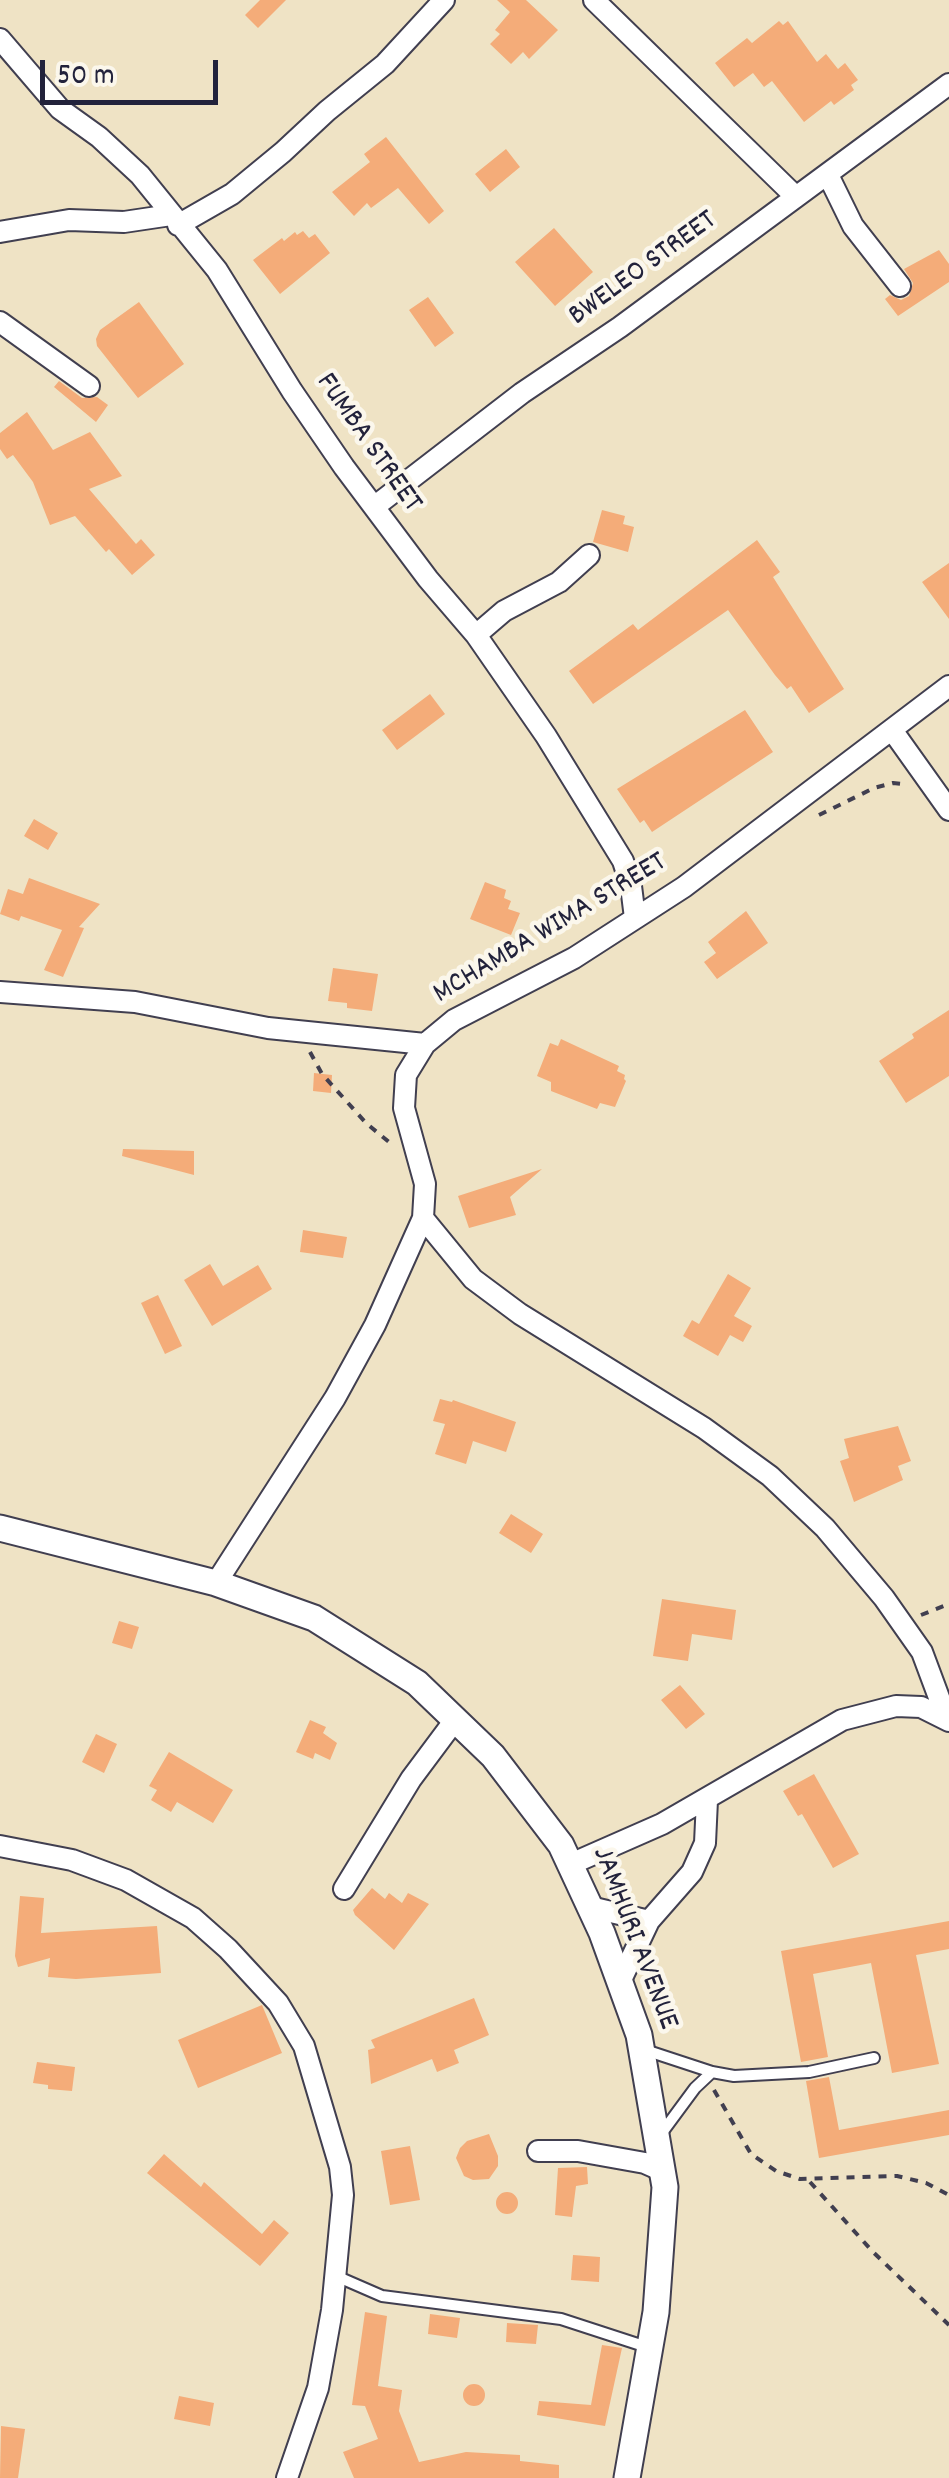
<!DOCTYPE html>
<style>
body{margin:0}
#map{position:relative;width:949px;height:2478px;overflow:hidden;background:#efe3c5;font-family:Dekko,sans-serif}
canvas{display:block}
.scale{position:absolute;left:40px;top:60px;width:178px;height:45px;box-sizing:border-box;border:5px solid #22223b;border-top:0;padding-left:12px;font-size:30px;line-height:35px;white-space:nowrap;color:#22223b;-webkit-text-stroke:8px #fbf7ec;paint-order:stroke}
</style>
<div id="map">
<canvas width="949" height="2478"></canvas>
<div class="scale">50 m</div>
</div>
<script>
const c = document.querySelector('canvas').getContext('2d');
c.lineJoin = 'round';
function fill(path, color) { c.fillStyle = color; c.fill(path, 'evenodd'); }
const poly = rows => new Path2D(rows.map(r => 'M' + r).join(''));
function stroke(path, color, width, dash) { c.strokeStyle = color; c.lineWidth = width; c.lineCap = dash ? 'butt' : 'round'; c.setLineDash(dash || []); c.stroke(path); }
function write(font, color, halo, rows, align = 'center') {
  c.font = font + ' Dekko,sans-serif'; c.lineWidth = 9; c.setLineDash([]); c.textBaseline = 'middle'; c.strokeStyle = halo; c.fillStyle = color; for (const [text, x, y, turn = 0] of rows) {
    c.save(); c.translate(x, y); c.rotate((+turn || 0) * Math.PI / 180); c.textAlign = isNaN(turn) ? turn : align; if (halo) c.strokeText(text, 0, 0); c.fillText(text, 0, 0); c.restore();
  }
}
fill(poly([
 [260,0,286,0,258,28,245,15],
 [497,0,526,0,558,30,529,59,523,52,511,64,490,44,500,34,495,30,510,12],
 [779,21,783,25,788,21,817,62,826,54,838,69,845,63,858,80,851,85,854,90,834,105,831,101,804,122,772,81,764,87,753,73,734,87,715,63,747,38,752,43],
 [386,137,444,211,429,224,398,188,371,208,367,203,354,216,332,192,370,162,364,154],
 [506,149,520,167,490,192,475,174],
 [554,228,593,272,555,306,515,262],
 [303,231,309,238,315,234,330,253,280,294,253,260,282,238,284,241,295,232,297,235],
 [939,250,949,264,949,282,898,316,885,299,890,295,901,300,909,296,913,283,904,269],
 [428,297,454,333,435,347,409,310],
 [139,302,184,364,138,398,97,346,96,339,100,330],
 [59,381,82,398,97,397,108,405,96,422,54,387],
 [27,412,53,450,90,432,122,476,89,489,136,544,141,539,155,555,132,575,109,549,106,552,75,516,50,525,33,482,13,455,7,459,0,449,0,433],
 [602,510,625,516,623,524,634,527,628,552,593,542],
 [757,540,780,572,773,577,844,689,809,713,791,686,787,689,775,675,728,610,593,704,569,671,633,624,638,630],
 [949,563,949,619,922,582],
 [430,694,445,714,397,750,382,730],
 [745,710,773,752,652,832,644,820,640,823,617,789],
 [34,819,58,833,48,850,24,836],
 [29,878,100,904,79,927,84,928,63,977,44,970,62,930,21,916,19,921,0,914,8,889,23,894],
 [485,882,506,890,504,898,511,901,508,909,520,913,511,935,470,919],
 [746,911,768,943,717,979,704,962,716,953,708,942],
 [333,968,378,974,372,1011,347,1008,347,1003,328,1001],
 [949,1010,949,1076,906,1103,879,1061,914,1038,912,1034],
 [561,1039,619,1066,617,1071,625,1075,624,1079,626,1081,615,1107,600,1103,597,1109,551,1091,551,1082,537,1076,550,1043,558,1046],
 [314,1073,332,1075,331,1093,313,1091],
 [123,1149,194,1151,194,1175,122,1156],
 [542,1169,510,1197,516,1215,469,1228,458,1196],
 [303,1230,347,1237,343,1258,300,1252],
 [210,1264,223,1286,258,1265,272,1289,212,1326,184,1280],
 [728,1274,751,1288,734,1316,752,1326,743,1342,730,1335,718,1356,683,1336,692,1320,699,1324],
 [158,1295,182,1346,165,1354,141,1303],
 [440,1399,452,1402,453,1400,516,1422,506,1452,473,1441,466,1464,435,1454,445,1424,433,1421],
 [898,1426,911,1461,898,1466,903,1480,854,1502,840,1461,849,1458,844,1439],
 [511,1514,543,1534,531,1553,499,1533],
 [662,1599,736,1610,732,1640,692,1634,688,1661,653,1656],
 [119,1621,139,1627,132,1649,112,1643],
 [680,1685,705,1714,686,1729,661,1700],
 [310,1720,326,1727,323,1733,337,1743,330,1760,315,1753,313,1759,296,1752],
 [96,1734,117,1744,104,1773,82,1762],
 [169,1752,233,1790,213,1823,177,1802,171,1812,151,1800,157,1790,149,1786],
 [814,1774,859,1854,833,1868,802,1814,798,1816,783,1791],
 [372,1888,385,1899,389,1893,402,1903,408,1893,429,1904,394,1950,355,1915,353,1910],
 [20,1896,44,1898,41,1933,157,1926,161,1973,76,1979,48,1977,50,1958,18,1967,15,1956],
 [949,1921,949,1949,916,1955,939,2064,892,2073,871,1963,813,1974,828,2057,801,2062,781,1951],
 [474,1998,489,2035,454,2050,459,2063,437,2072,432,2059,371,2084,368,2050,375,2048,371,2040],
 [262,2005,282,2053,198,2088,178,2040],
 [37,2062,75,2067,72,2091,48,2089,48,2085,33,2083],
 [829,2077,839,2130,949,2110,949,2135,819,2158,806,2081],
 [489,2134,498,2156,498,2166,489,2179,473,2180,464,2176,456,2158,460,2148,467,2141],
 [410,2146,420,2200,390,2205,381,2151],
 [164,2154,201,2187,204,2182,262,2234,274,2220,289,2233,260,2266,147,2173],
 [587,2167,588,2184,576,2186,572,2217,555,2215,558,2168],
 '496 2203a11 11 0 1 1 22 0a11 11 0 1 1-22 0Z',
 [573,2255,600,2257,599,2282,571,2280],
 [365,2312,387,2316,378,2386,402,2390,399,2411,419,2462,466,2452,520,2455,520,2461,559,2465,559,2478,354,2478,343,2452,378,2439,365,2406,352,2405],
 [430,2314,460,2318,457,2338,428,2334],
 [507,2323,538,2325,536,2344,506,2342],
 [602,2345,622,2348,605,2426,537,2415,539,2401,591,2405],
 '463 2395a11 11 0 1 1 22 0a11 11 0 1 1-22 0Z',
 [179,2396,214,2403,210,2426,174,2419],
 [1,2426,25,2429,18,2478,0,2478]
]), '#f4ac79');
const service = poly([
 [642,2049,712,2072,734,2076,809,2072,874,2058],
 [661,2134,695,2088,712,2072],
 [336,2276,382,2296,561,2319,650,2348]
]);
const minor = poly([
 [594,0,796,197],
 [0,39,60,109,99,137,140,175,217,270,292,391,344,467,428,579,476,635,546,736,623,861,631,886,635,918],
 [828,175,853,226,900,286],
 [178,225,232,194,283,152,327,111,385,64,444,0],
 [0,232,69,220,124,222,171,215],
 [0,322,89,386],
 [374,507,522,393,620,327,949,84],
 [476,635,504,611,559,582,589,555],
 [892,730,949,810],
 [0,992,135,1002,268,1028,425,1044],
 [423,1218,473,1279,520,1314,704,1428,770,1476,825,1528,884,1598,922,1652,947,1719],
 [216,1583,335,1398,375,1325,423,1218,425,1184,404,1108,406,1075,425,1044,454,1020,574,958,684,887,949,686],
 [0,1846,72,1860,126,1880,193,1918,228,1949,278,2003,304,2046,340,2167,343,2195,332,2310,318,2388,287,2478],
 [571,1864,662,1824,842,1720,896,1706,921,1707,949,1721],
 [344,1889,411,1779,455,1720],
 [590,1907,649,1921],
 [620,1982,649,1921,692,1872,705,1843,707,1800],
 [538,2151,578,2151,645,2163,663,2171]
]);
const tertiary = poly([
 [0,1528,216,1583,314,1618,417,1683,493,1756,561,1845,602,1933,639,2035,665,2187,656,2312,627,2478]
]);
stroke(service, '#413f50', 14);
stroke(minor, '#413f50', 24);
stroke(tertiary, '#413f50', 29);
stroke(poly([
 [819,815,874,788,893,783,902,784],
 [310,1052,322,1074,366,1123,389,1142],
 [921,1615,949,1604],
 [714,2090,751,2154,776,2171,800,2179,897,2176,926,2183,949,2195],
 [810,2182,873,2252,949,2325]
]), '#413f50', 4, [8, 8]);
stroke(service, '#fff', 10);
stroke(minor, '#fff', 20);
stroke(tertiary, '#fff', 25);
write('30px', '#22223b', '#fbf7ec', [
 ["BWELEO STREET",644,270,-36],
 ["FUMBA STREET",367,444,55],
 ["MCHAMBA WIMA STREET",551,930,-31],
 ["JAMHURI AVENUE",633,1939,69]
]);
</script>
